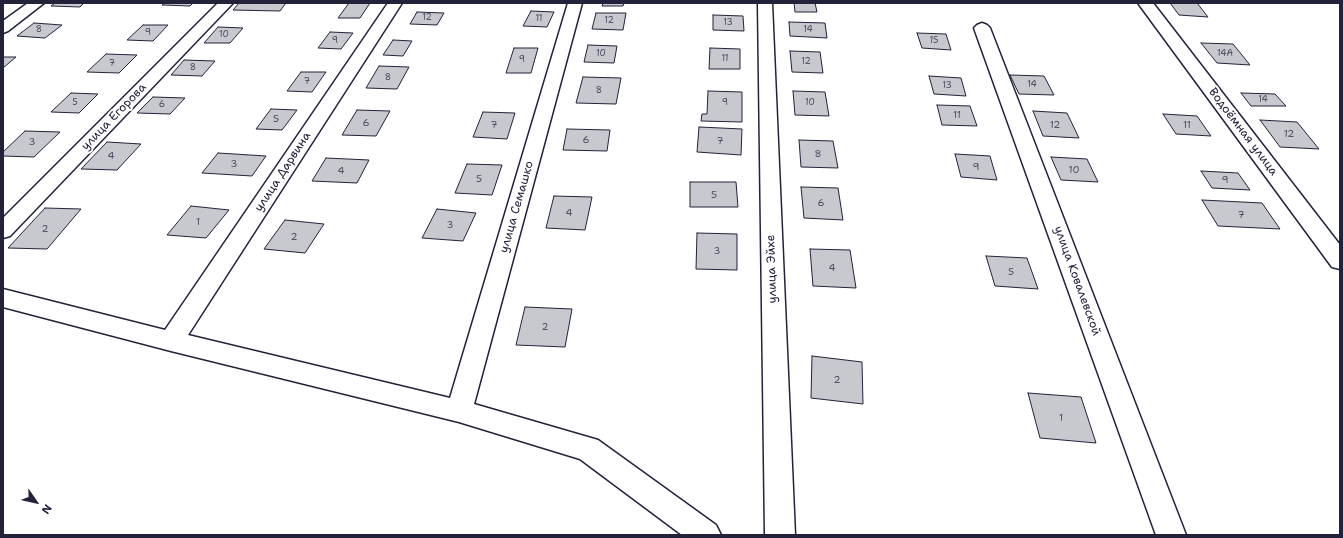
<!DOCTYPE html>
<meta charset="utf-8">
<style>
body{margin:0}
#map{position:relative;width:1343px;height:538px;overflow:hidden;background:#fff;font-family:"Shantell Sans",sans-serif}
canvas{display:block}
.frame{position:absolute;inset:0;border:4px solid #22223b;pointer-events:none}
.north{position:absolute;left:16px;top:482px;width:40px;height:40px;-webkit-text-stroke:3px #fff;paint-order:stroke;rotate:124deg;font-size:11px;font-weight:700;line-height:16px;text-align:center;color:#22223b}
.north::after{content:'';display:block;margin:auto;width:14px;height:18px;background:#22223b;clip-path:polygon(50% 0,100% 100%,50% 72%,0 100%)}
</style>
<div id="map">
<canvas width="1343" height="538"></canvas>
<div class="frame"></div>
<div class="north">N</div>
</div>
<script>
const c = document.querySelector('canvas').getContext('2d');
c.lineJoin = 'round';
function fill(path, color) { c.fillStyle = color; c.fill(path, 'evenodd'); }
const poly = rows => new Path2D(rows.map(r => 'M' + r).join(''));
function stroke(path, color, width, dash) { c.strokeStyle = color; c.lineWidth = width; c.lineCap = dash ? 'butt' : 'round'; c.setLineDash(dash || []); c.stroke(path); }
function write(font, color, halo, rows, align = 'center') {
  c.font = font + ' "Shantell Sans",sans-serif'; c.lineWidth = 4; c.setLineDash([]); c.textBaseline = 'middle'; c.strokeStyle = halo; c.fillStyle = color; for (const [text, x, y, turn = 0] of rows) {
    c.save(); c.translate(x, y); c.rotate((+turn || 0) * Math.PI / 180); c.textAlign = isNaN(turn) ? turn : align; if (halo) c.strokeText(text, 0, 0); c.fillText(text, 0, 0); c.restore();
  }
}
const building = poly([
 [55,3,84,3,80,7,51,6,55,3],
 [165,3,193,3,190,6,162,5,165,3],
 [239,3,286,3,280,11,233,10,239,3],
 [349,3,370,3,360,18,338,18,349,3],
 [603,3,624,3,623,6,602,6,603,3],
 [794,3,815,3,817,12,795,12,794,3],
 [1170,3,1197,3,1208,17,1179,15,1170,3],
 [531,11,554,12,547,27,523,26,531,11],
 [417,12,444,13,437,25,410,24,417,12],
 [596,13,626,13,623,30,592,29,596,13],
 [713,15,743,16,744,31,713,30,713,15],
 [789,22,825,23,827,38,790,36,789,22],
 [34,23,62,25,45,38,17,36,34,23],
 [143,25,168,25,153,41,127,40,143,25],
 [218,27,243,28,230,43,204,43,218,27],
 [330,32,353,33,341,49,318,48,330,32],
 [917,33,946,34,951,50,922,48,917,33],
 [393,40,412,41,403,56,383,55,393,40],
 [1201,43,1233,44,1250,65,1217,63,1201,43],
 [588,45,617,46,614,63,584,62,588,45],
 [514,48,538,48,531,73,506,73,514,48],
 [710,48,740,49,740,69,709,69,710,48],
 [790,51,820,52,823,73,792,72,790,51],
 [106,54,137,55,119,73,87,72,106,54],
 [3,57,16,57,3,68,3,57],
 [184,60,215,61,202,76,171,75,184,60],
 [379,66,409,67,397,89,366,88,379,66],
 [301,72,326,72,312,92,287,91,301,72],
 [1010,75,1044,76,1054,95,1019,94,1010,75],
 [929,76,961,78,966,96,934,94,929,76],
 [583,77,621,78,616,104,576,103,583,77],
 [708,91,742,92,742,122,701,121,702,114,707,114,708,91],
 [793,91,825,92,829,116,795,115,793,91],
 [71,93,98,94,79,113,51,112,71,93],
 [1241,93,1275,94,1286,106,1251,106,1241,93],
 [153,97,185,98,170,114,137,113,153,97],
 [937,105,970,106,977,126,942,125,937,105],
 [271,109,297,110,282,130,256,129,271,109],
 [357,110,390,111,376,136,342,135,357,110],
 [1033,111,1067,113,1079,138,1043,136,1033,111],
 [483,112,515,113,507,139,473,137,483,112],
 [1163,114,1197,116,1211,136,1176,134,1163,114],
 [1260,120,1297,122,1319,149,1280,147,1260,120],
 [699,127,742,129,741,155,697,152,699,127],
 [567,129,610,130,607,151,563,150,567,129],
 [25,131,60,132,34,157,3,156,3,152,25,131],
 [799,140,833,141,838,168,801,167,799,140],
 [107,142,141,144,117,170,81,169,107,142],
 [218,153,266,156,252,176,202,173,218,153],
 [955,154,990,156,997,180,961,177,955,154],
 [1051,157,1087,159,1098,182,1061,180,1051,157],
 [326,158,369,160,357,183,312,181,326,158],
 [467,164,502,165,492,195,455,193,467,164],
 [1201,171,1238,173,1250,190,1212,188,1201,171],
 [690,182,736,182,738,207,690,207,690,182],
 [801,187,838,188,843,220,804,218,801,187],
 [554,196,592,197,585,230,546,228,554,196],
 [1202,200,1262,203,1280,229,1218,226,1202,200],
 [191,206,229,210,206,238,167,235,191,206],
 [45,208,81,209,47,249,8,248,45,208],
 [437,209,476,213,463,241,422,238,437,209],
 [285,220,324,224,305,253,264,249,285,220],
 [697,233,737,234,737,270,696,269,697,233],
 [810,249,850,250,856,288,813,286,810,249],
 [986,256,1027,258,1038,289,995,286,986,256],
 [525,307,572,309,565,347,516,345,525,307],
 [812,356,862,362,863,404,811,398,812,356],
 [1028,393,1081,397,1096,443,1040,438,1028,393]
]);
fill(building, '#c8c8cf');
stroke(building, '#22223b', 1);
const minor = poly([
 [28,3,44,3,8,31,3,33,3,21,28,3],
 [218,3,233,3,10,236,3,238,3,218,218,3],
 [388,3,402,3,188,335,450,398,568,3,582,3,474,404,598,440,716,525,721,535,682,535,580,459,459,422,171,351,3,307,3,289,165,330,388,3],
 [758,3,772,3,795,535,765,535,758,3],
 [1138,3,1153,3,1340,245,1340,269,1332,267,1138,3],
 [982,23,987,25,990,28,1186,535,1156,535,974,28,977,25,982,23]
]);
stroke(minor, '#22223b', 3);
fill(minor, '#fff');
write('9px', '#4c4c60', null, [
 ["12",427,18],
 ["11",539,19],
 ["12",609,21],
 ["13",728,23],
 ["8",39,30],
 ["14",808,30],
 ["9",148,33],
 ["10",224,35],
 ["9",335,41],
 ["15",934,41],
 ["10",601,54],
 ["14А",1225,54],
 ["11",725,59],
 ["9",522,60],
 ["12",806,62],
 ["7",112,64],
 ["8",193,68],
 ["8",388,78],
 ["7",307,82],
 ["14",1032,85],
 ["13",947,86],
 ["8",599,91],
 ["14",1263,100],
 ["5",75,103],
 ["9",725,103],
 ["10",810,103],
 ["6",162,105]
]);
write('10px', '#4c4c60', null, [
 ["11",957,115],
 ["5",276,119],
 ["6",366,123],
 ["7",494,125],
 ["12",1055,125],
 ["11",1187,125],
 ["12",1289,134],
 ["6",586,140],
 ["7",720,141],
 ["3",32,142],
 ["8",818,154],
 ["4",111,156],
 ["3",234,164],
 ["9",976,167],
 ["10",1074,170],
 ["4",341,171],
 ["5",479,179],
 ["9",1225,180],
 ["5",714,195],
 ["6",821,203],
 ["4",569,213],
 ["7",1241,215],
 ["1",198,222],
 ["3",450,225],
 ["2",45,229],
 ["2",294,237],
 ["3",717,251],
 ["4",832,268],
 ["5",1011,272],
 ["2",545,327],
 ["2",837,380],
 ["1",1061,418]
]);
write('12px', '#22223b', '#fff', [
 ["улица Егорова",114,117,-46],
 ["Водоёмная улица",1243,132,53],
 ["улица Дарвина",283,172,-57],
 ["улица Семашко",517,207,-74],
 ["улица Эйхе",772,269,-92],
 ["улица Ковалевской",1077,281,70]
]);
</script>
